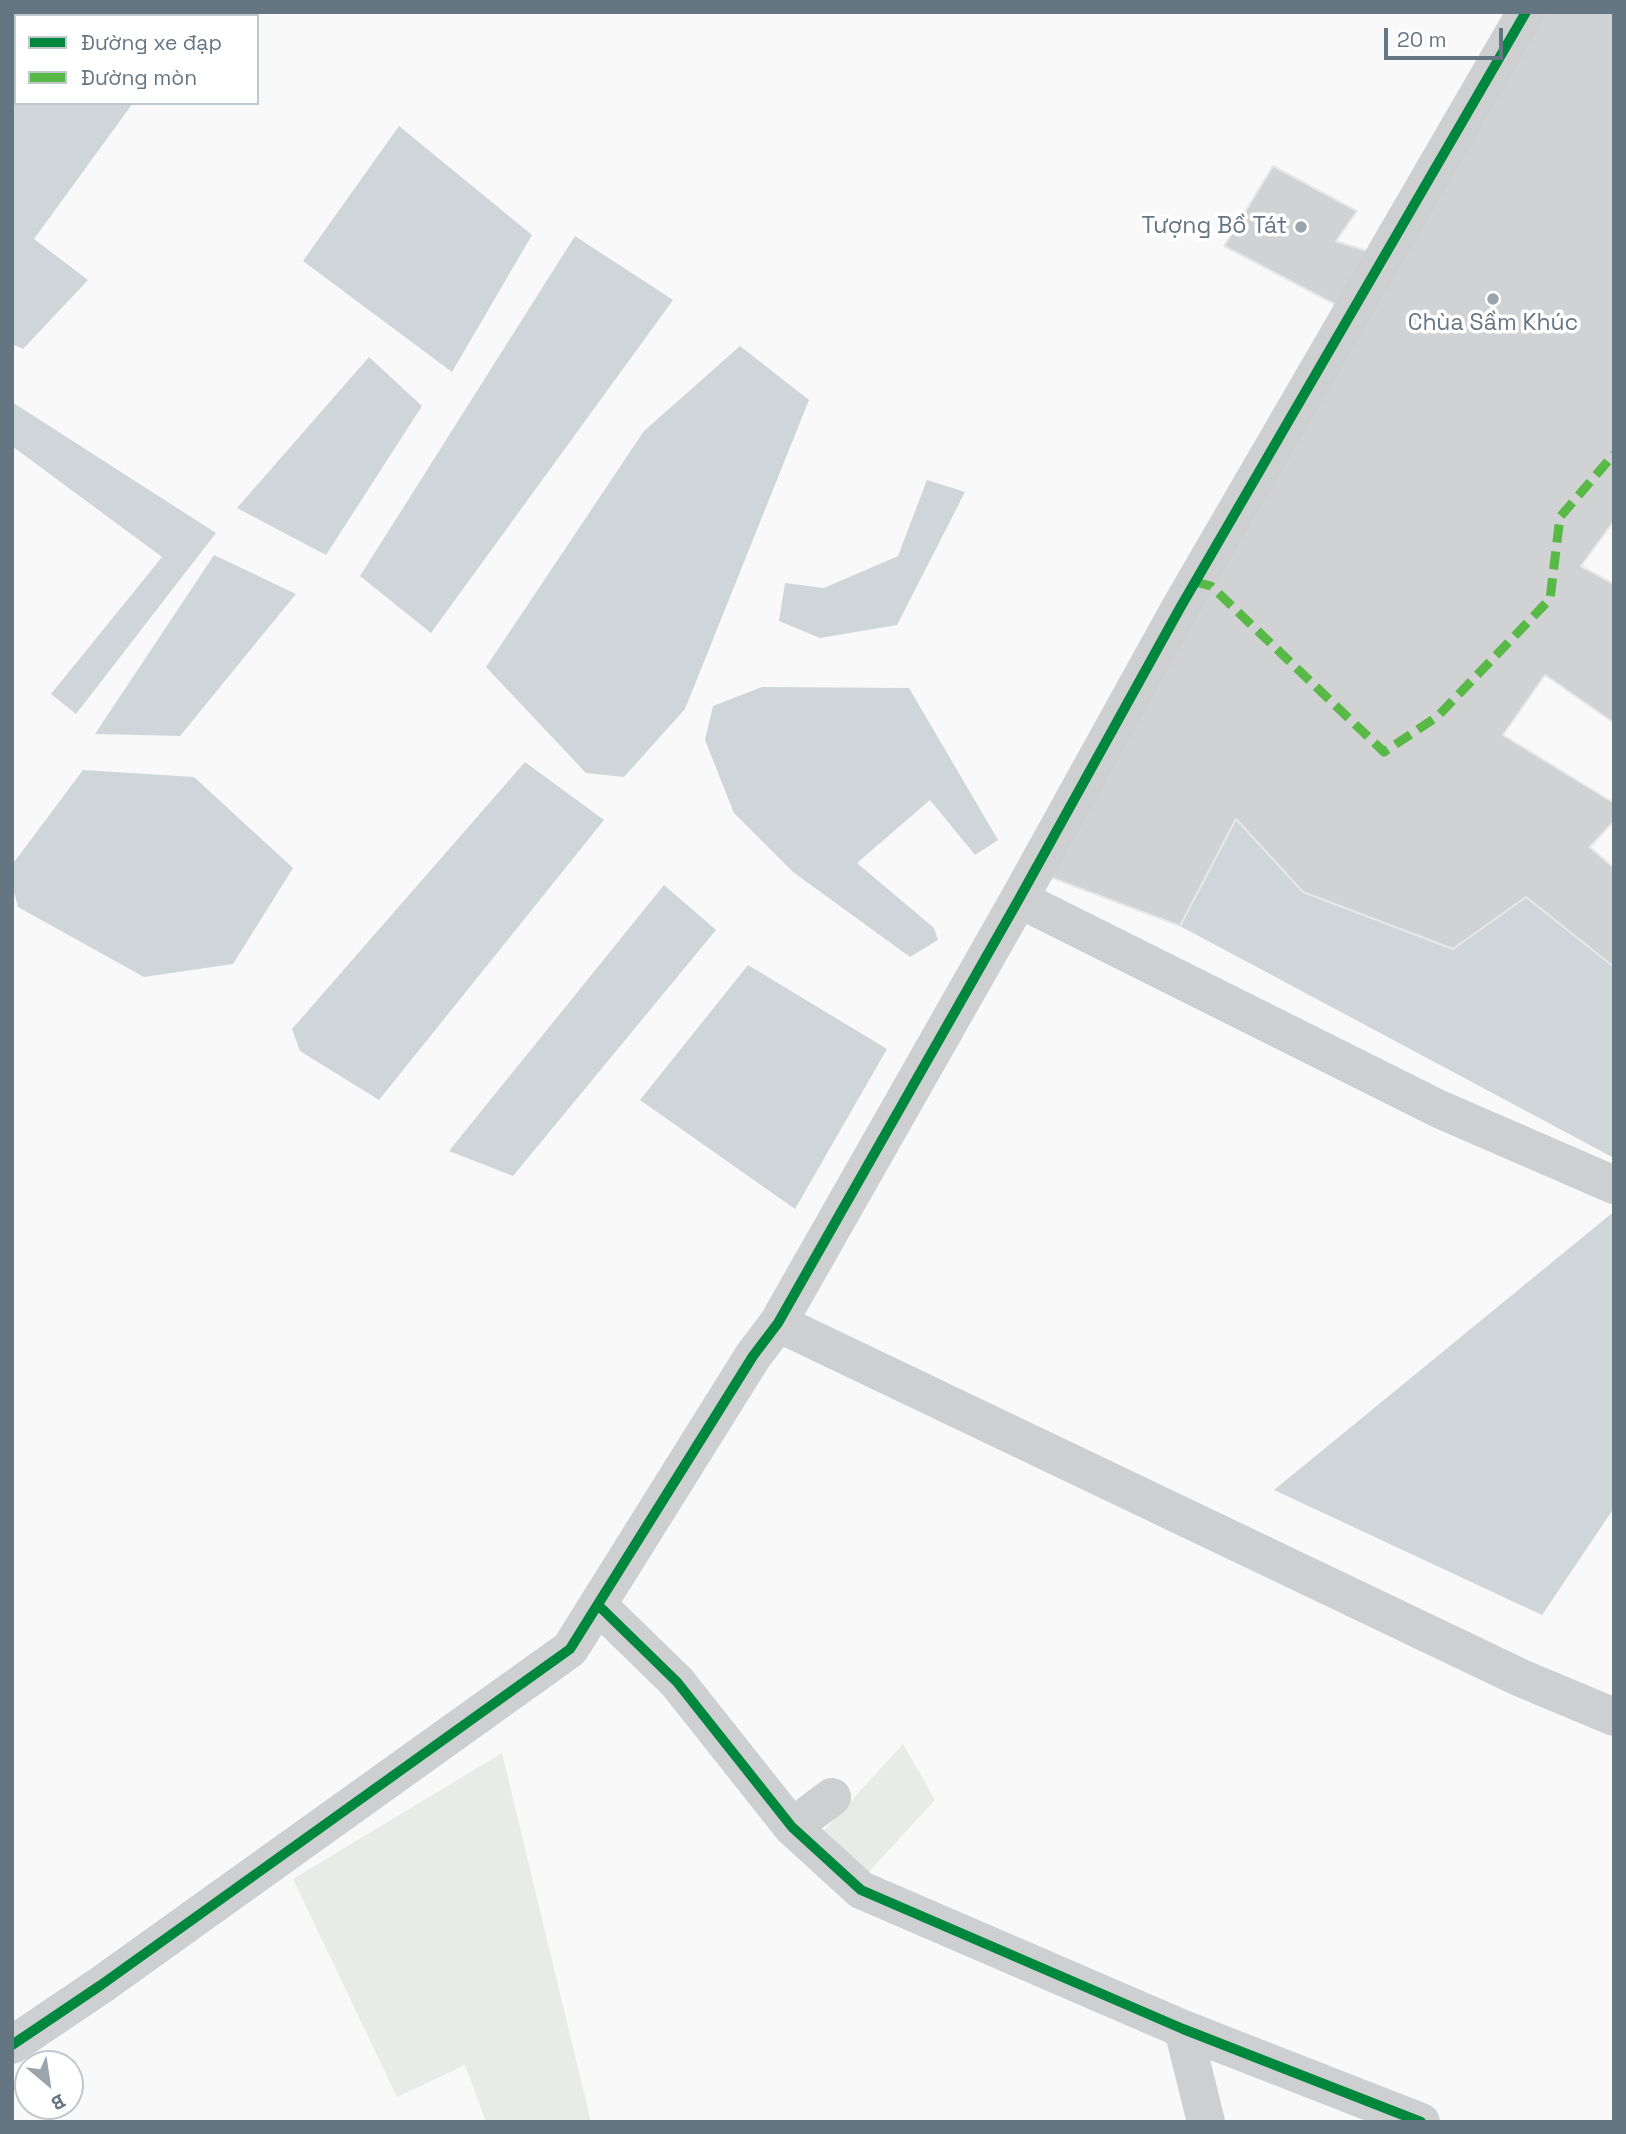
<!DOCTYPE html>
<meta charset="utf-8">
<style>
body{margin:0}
#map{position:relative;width:1626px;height:2134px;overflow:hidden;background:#f9f9f9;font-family:"Space Grotesk",sans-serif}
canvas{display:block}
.frame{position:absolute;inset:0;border:14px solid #657683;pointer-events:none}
.legend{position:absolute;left:14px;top:14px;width:245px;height:91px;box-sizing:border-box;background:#fff;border:2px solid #c1c8cd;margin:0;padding:9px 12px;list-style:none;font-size:21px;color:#657683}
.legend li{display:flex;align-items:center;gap:14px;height:35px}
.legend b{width:35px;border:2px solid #c1c8cd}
.north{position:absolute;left:14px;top:2050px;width:70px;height:70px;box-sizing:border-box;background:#fff;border:2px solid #c1c8cd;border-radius:50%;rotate:151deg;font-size:19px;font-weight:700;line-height:28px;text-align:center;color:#657683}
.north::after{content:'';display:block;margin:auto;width:24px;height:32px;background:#99a4ac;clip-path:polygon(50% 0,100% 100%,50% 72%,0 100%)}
.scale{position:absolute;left:1384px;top:28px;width:119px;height:32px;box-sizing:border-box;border:4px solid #657683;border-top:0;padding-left:9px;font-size:21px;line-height:24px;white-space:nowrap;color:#657683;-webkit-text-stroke:5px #fff;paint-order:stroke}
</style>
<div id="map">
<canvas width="1626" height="2134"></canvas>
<div class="frame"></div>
<ul class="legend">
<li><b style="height:9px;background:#00873e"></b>Đường xe đạp</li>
<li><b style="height:9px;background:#58b947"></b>Đường mòn</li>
</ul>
<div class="north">B</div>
<div class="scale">20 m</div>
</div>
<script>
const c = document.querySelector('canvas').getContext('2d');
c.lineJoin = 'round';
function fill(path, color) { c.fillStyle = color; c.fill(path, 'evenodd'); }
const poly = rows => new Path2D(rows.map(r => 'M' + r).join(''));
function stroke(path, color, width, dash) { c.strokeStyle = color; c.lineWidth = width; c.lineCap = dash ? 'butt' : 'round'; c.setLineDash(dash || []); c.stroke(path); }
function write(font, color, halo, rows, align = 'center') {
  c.font = font + ' "Space Grotesk",sans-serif'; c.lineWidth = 7; c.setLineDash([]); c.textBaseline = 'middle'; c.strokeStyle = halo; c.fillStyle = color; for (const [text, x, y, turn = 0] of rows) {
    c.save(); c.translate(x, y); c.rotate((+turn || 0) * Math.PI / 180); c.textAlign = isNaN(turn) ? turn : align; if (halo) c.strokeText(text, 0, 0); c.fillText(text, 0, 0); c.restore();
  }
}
fill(poly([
 [903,1744,935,1800,864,1877,819,1836],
 [502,1753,591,2122,486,2122,465,2065,397,2097,293,1879]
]), '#e8ebe6');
fill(poly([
 [48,12,196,12,195,16,46,16],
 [16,60,16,103,133,103,34,239,88,280,23,349,12,344,12,65],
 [399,126,532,235,452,372,303,261],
 [575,236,673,300,431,633,360,576],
 [740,346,809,400,685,709,624,777,586,773,486,667,644,431],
 [369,357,422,406,326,555,237,508],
 [12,402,216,533,76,714,51,694,162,557,12,446],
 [927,480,965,492,897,625,820,638,779,621,785,583,824,588,898,556],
 [214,555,296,594,180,736,95,734],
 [762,687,909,688,998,840,975,855,930,800,857,863,934,928,938,940,910,957,793,872,734,813,705,740,713,706],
 [525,762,604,820,379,1100,300,1051,292,1029],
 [83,770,194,777,293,868,233,964,144,977,18,907,12,885,12,865],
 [1236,819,1303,892,1526,897,1614,967,1614,1158,1180,926],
 [664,885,716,930,513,1176,449,1151],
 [748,965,887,1049,795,1209,640,1100],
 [1611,1214,1614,1215,1614,1508,1542,1615,1274,1490]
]), '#ced6d9');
const building = poly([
 [1534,12,1614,12,1614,967,1526,897,1453,949,1303,892,1236,819,1180,926,1047,876,1534,12],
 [1273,166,1357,211,1336,241,1367,251,1336,305,1224,246,1273,166],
 [1614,521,1614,584,1581,566,1614,521],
 [1545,675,1614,723,1614,803,1503,735,1545,675],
 [1613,822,1614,823,1614,868,1590,847,1613,822]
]);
fill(building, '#d0d2d3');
stroke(building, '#e8e8e8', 2);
stroke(poly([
 [1019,899,1439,1109,1614,1185],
 [778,1323,1521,1678,1614,1717],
 [598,1605,677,1682,792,1827,861,1890,1183,2029,1421,2122],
 [792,1827,832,1797],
 [1183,2029,1206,2122],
 [12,2045,101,1985,570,1649,753,1356,778,1323,1019,899,1180,608,1526,12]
]), '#cecfd0', 38);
stroke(poly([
 [1195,582,1211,586,1384,752,1438,716,1550,599,1560,517,1614,454]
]), '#58b947', 9, [18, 9]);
stroke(poly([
 [598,1605,677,1682,792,1827,861,1890,1183,2029,1421,2122],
 [12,2045,101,1985,570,1649,753,1356,778,1323,1019,899,1180,608,1526,12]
]), '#00873e', 10);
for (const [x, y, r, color] of [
 [1301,227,7,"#99a4ac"],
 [1493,299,7,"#99a4ac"]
]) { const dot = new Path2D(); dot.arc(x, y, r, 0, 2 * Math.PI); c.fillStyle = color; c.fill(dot); stroke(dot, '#fff', 2.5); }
write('23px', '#657683', '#fff', [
 ["Tượng Bồ Tát",1287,227],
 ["Chùa Sầm Khúc",1493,324,"center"]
], 'right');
</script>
